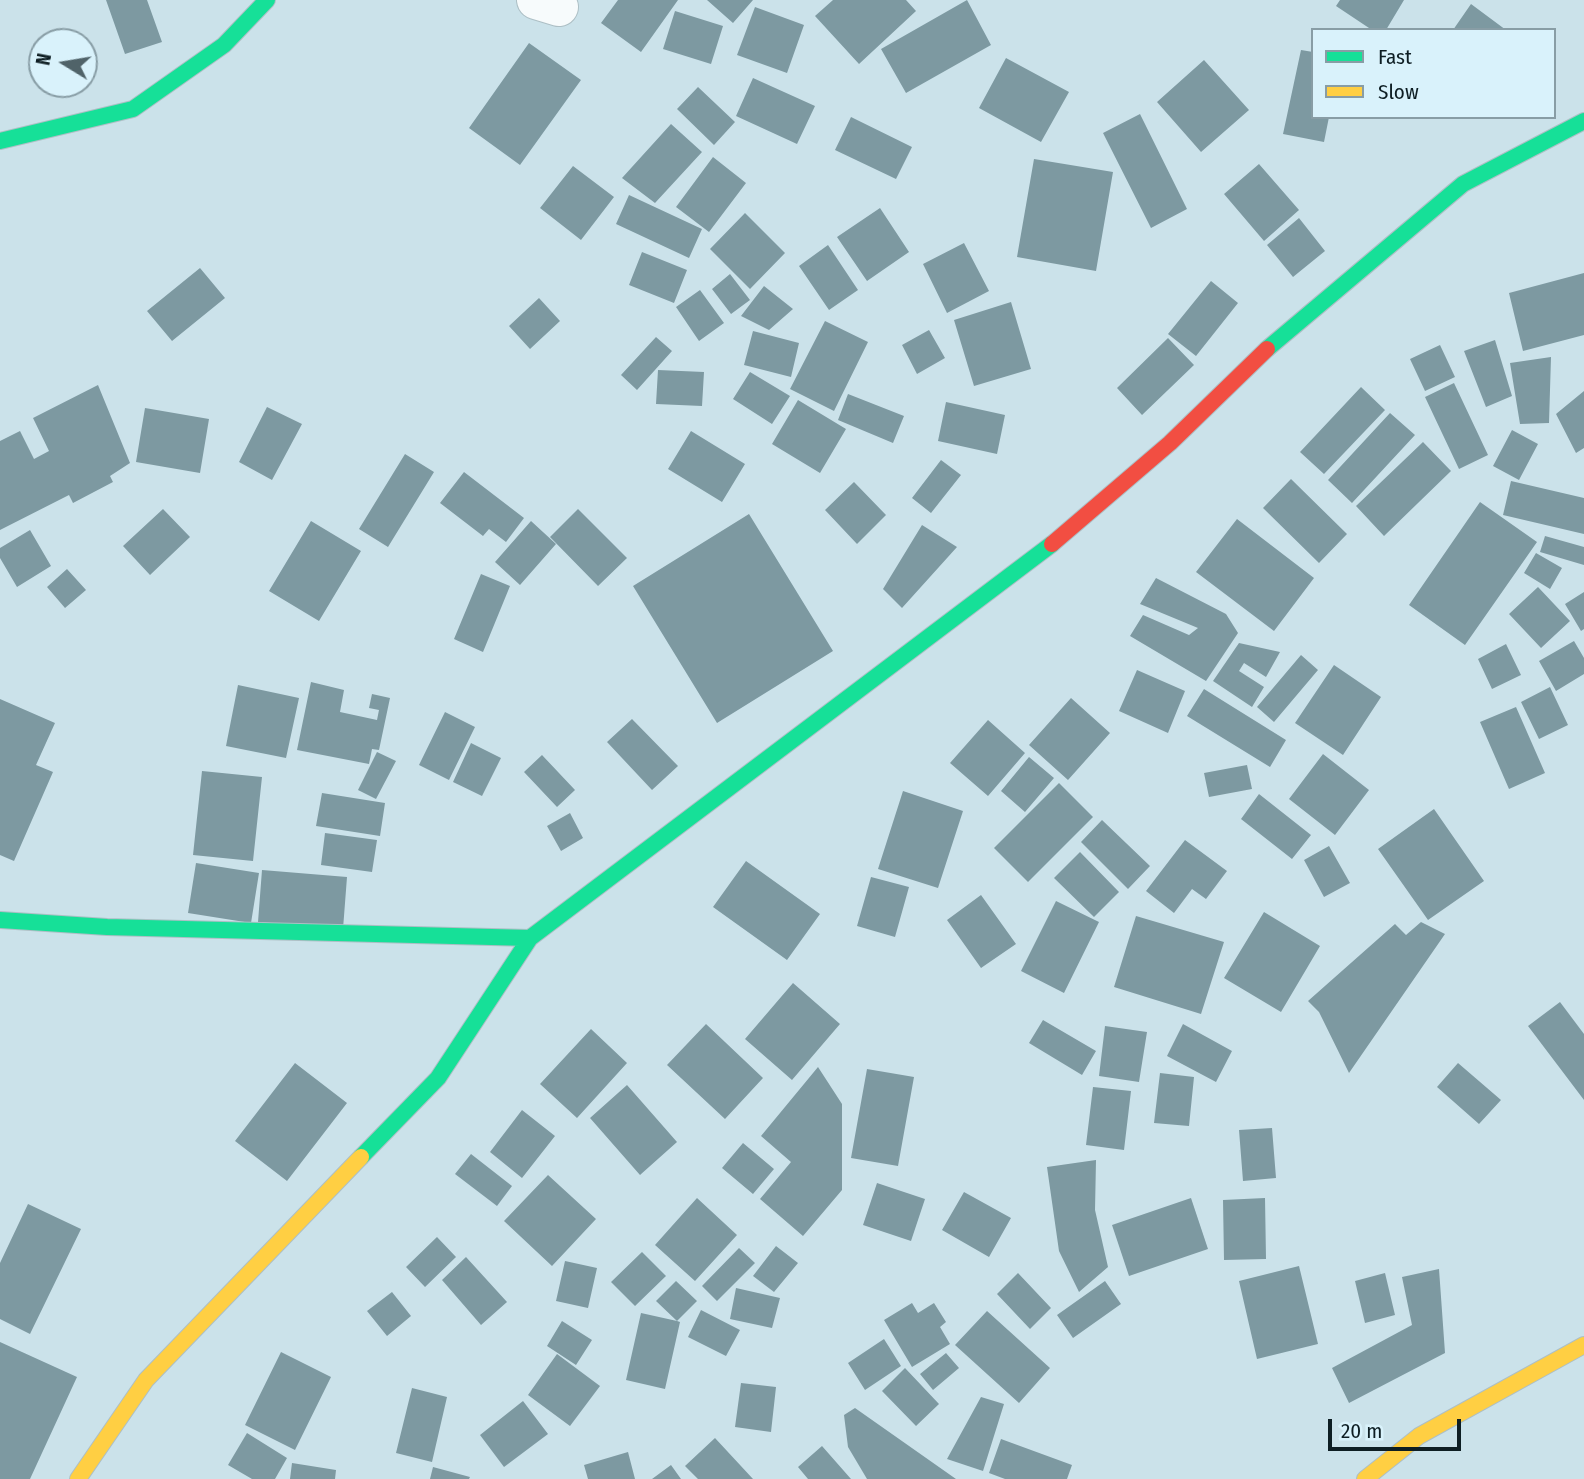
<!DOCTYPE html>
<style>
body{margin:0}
#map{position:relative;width:1584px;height:1479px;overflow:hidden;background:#cbe2ea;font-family:"Fira Sans Condensed",sans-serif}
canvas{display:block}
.legend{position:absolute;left:1311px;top:28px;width:245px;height:91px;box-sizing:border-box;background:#d9f2fb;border:2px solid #889da5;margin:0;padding:9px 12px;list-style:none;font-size:21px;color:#0e1e23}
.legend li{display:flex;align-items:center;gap:14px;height:35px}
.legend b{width:35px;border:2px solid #889da5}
.north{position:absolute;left:28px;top:28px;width:70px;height:70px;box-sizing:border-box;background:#d9f2fb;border:2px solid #889da5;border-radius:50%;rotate:281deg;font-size:19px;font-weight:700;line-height:28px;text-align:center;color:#0e1e23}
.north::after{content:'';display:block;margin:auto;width:24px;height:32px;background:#506369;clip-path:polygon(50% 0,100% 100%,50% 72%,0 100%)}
.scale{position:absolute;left:1328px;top:1419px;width:133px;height:32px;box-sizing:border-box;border:4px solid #0e1e23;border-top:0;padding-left:9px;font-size:21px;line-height:24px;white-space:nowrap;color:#0e1e23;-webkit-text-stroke:5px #d9f2fb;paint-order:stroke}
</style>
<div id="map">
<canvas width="1584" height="1479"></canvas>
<ul class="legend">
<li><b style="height:9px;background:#16e098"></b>Fast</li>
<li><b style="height:9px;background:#ffcf43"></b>Slow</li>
</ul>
<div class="north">N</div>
<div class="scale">20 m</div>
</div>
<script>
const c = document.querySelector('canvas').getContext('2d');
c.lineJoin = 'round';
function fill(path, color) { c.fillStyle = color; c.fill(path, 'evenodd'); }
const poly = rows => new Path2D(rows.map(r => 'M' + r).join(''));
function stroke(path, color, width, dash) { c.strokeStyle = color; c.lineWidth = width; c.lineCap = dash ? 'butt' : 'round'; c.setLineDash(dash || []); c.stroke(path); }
fill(poly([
 [106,0,147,0,162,42,125,54],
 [618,0,678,0,641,52,601,23],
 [707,0,753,0,733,23],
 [833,0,906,0,916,11,859,64,815,16],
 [967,0,991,45,906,93,881,49],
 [1340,0,1404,0,1386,30,1372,30,1336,6],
 [1471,4,1506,30,1453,30],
 [755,7,804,25,787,73,737,55],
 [675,11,723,26,711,64,663,49],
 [529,43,581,80,520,165,469,128],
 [1301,50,1313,52,1313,117,1329,117,1324,142,1283,134],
 [1006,58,1069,92,1041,142,979,108],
 [1204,60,1249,110,1201,152,1157,102],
 [753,78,815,106,797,144,736,116],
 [698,87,735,122,714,145,677,109],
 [1140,114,1187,209,1151,228,1103,133],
 [851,117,912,147,896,179,835,150],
 [671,124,702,152,655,203,622,178],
 [713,157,746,183,709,232,676,207],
 [1034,159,1113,172,1096,271,1017,257],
 [1259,164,1299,210,1264,241,1224,194],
 [573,166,614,197,581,240,540,208],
 [629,195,702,229,689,258,616,224],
 [880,208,909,252,867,281,837,237],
 [745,213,785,253,750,289,710,249],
 [1299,218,1325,251,1293,277,1267,245],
 [964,243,989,291,947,313,923,264],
 [828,245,858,290,829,310,799,266],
 [642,252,687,270,674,303,629,285],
 [200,268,225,298,172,341,147,311],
 [1584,273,1584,335,1523,351,1509,293],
 [730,274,750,300,731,314,712,289],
 [1211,281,1238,303,1196,356,1168,334],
 [764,286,793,309,769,330,741,316],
 [700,290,724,323,699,341,676,307],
 [539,298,560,321,530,349,509,326],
 [1011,302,1031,369,974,386,954,320],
 [825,321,868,342,834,411,790,389],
 [929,330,945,358,917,374,902,345],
 [753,331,799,343,791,377,744,365],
 [656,337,672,351,637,390,621,375],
 [1168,338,1194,365,1142,415,1117,388],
 [1495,340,1512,396,1486,407,1464,351],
 [1440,345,1455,377,1425,391,1410,359],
 [1551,357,1549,423,1520,424,1510,363],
 [658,370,704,372,702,406,656,404],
 [750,372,790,396,772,424,733,399],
 [1454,383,1488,455,1459,469,1425,397],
 [98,385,130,463,110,476,113,482,73,503,69,495,0,530,0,441,20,431,34,459,49,451,33,418],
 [1361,387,1385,410,1324,474,1300,452],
 [1584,391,1584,448,1576,453,1556,414],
 [848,394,904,416,893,443,838,420],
 [798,400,846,429,820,473,772,444],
 [946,402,1005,415,997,454,938,441],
 [267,407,302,424,272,480,239,462],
 [145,408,209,419,200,473,136,462],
 [1390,413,1415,435,1352,503,1328,480],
 [1512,430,1538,444,1519,480,1493,466],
 [691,431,745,464,722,502,668,469],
 [1423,442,1451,471,1384,536,1356,506],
 [405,454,434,472,388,547,359,529],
 [941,460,961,475,931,513,912,498],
 [464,472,524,518,506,542,489,529,483,536,440,503],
 [1291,479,1347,534,1319,563,1263,508],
 [1511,481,1584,498,1584,534,1503,515],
 [854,482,886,515,857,544,825,510],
 [1480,502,1537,542,1465,645,1409,605],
 [163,509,190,537,150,575,123,546],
 [578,509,627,558,598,586,550,537],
 [749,514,833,651,717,723,633,586],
 [1237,519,1314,578,1274,631,1196,572],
 [311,521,361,551,319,621,269,591],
 [531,521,556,544,520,585,495,562],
 [922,525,957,547,902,608,883,589],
 [30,530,51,566,17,587,0,558,0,548],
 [1545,536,1584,547,1584,565,1540,552],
 [1536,553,1562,568,1550,589,1524,573],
 [67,569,86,590,65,608,47,587],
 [481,574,510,586,483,652,454,639],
 [1156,578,1226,614,1238,633,1206,681,1130,636,1143,615,1189,635,1198,628,1140,604],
 [1538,587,1570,621,1541,648,1509,614],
 [1584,592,1584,629,1581,631,1565,604],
 [1574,641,1584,658,1584,674,1556,691,1539,661],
 [1239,643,1280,652,1266,677,1244,663,1239,671,1264,687,1252,707,1213,681],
 [1506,644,1521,675,1492,689,1478,659],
 [1301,655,1318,670,1274,722,1257,707],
 [1334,665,1381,697,1343,755,1295,723],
 [1137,670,1185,691,1168,733,1119,711],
 [311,682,344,690,340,712,377,720,379,710,369,708,372,694,390,698,379,750,372,749,369,764,297,750],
 [238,685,299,698,286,758,226,746],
 [1550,687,1568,725,1539,739,1521,702],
 [1204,689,1286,740,1270,767,1187,716],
 [1071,698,1110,733,1068,780,1029,745],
 [0,699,55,723,36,765,53,772,14,861,0,855],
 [1516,707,1545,773,1509,789,1480,722],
 [445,712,475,727,449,780,419,765],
 [632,719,678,766,652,790,607,742],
 [988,720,1025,753,988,796,950,763],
 [471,743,501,758,482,796,453,782],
 [377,752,396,761,376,799,358,790],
 [1323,754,1369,790,1335,835,1289,799],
 [542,755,575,790,557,807,524,772],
 [1029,757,1054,778,1025,812,1001,791],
 [1247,765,1252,789,1209,797,1204,773],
 [202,771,262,777,253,861,193,855],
 [1059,783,1093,817,1028,882,994,848],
 [903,791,963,811,938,888,878,869],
 [322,793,385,803,380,836,316,826],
 [1259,794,1311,835,1292,859,1241,819],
 [1434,809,1484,881,1428,920,1378,849],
 [570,813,583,838,561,851,547,826],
 [1102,820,1150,866,1128,889,1081,842],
 [325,833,377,840,372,872,321,865],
 [1185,840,1227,871,1206,899,1192,889,1174,913,1146,891],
 [1329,846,1350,883,1324,897,1304,860],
 [1080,852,1119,892,1094,917,1054,878],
 [746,861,820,914,787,960,713,907],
 [196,863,259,873,251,923,188,913],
 [262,870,347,877,343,929,258,922],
 [871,877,909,887,895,937,857,926],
 [981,895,1016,944,981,968,947,920],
 [1056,901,1099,922,1064,993,1021,971],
 [1264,912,1320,946,1281,1012,1224,978],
 [1136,916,1224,942,1201,1014,1114,987],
 [1421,922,1445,934,1349,1073,1319,1012,1308,1001,1395,924,1406,935],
 [793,983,840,1024,792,1080,745,1039],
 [1560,1002,1584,1034,1584,1100,1528,1026],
 [1043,1020,1096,1051,1082,1075,1029,1043],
 [706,1024,763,1078,725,1119,667,1065],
 [1183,1024,1232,1051,1216,1082,1167,1056],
 [1105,1026,1147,1032,1139,1082,1099,1076],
 [591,1029,627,1063,577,1118,540,1084],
 [295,1063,347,1103,287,1181,235,1141],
 [1458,1063,1501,1100,1479,1124,1437,1087],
 [818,1067,842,1104,842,1190,803,1236,760,1199,791,1162,761,1136],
 [867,1069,914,1077,898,1166,851,1158],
 [1160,1073,1194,1077,1189,1126,1154,1123],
 [627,1085,677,1142,640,1175,590,1118],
 [1093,1087,1131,1091,1124,1150,1086,1145],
 [522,1110,555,1136,522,1178,490,1152],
 [1272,1128,1276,1178,1243,1181,1239,1130],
 [743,1143,774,1169,753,1194,722,1168],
 [471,1154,512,1186,497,1206,455,1174],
 [1096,1160,1095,1210,1108,1267,1079,1292,1059,1251,1047,1167],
 [548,1175,596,1219,552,1266,504,1221],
 [877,1183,925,1199,911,1241,863,1225],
 [964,1192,1011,1218,989,1257,942,1230],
 [697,1198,737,1235,695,1281,655,1245],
 [1191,1198,1208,1249,1129,1276,1112,1225],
 [1265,1198,1266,1259,1224,1260,1223,1200],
 [28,1204,81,1229,30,1334,0,1319,0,1263],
 [437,1237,456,1257,425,1287,406,1267],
 [776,1246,798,1263,774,1292,753,1276],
 [739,1248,755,1263,717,1301,702,1286],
 [642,1252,666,1276,635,1306,611,1282],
 [466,1257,507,1302,481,1325,442,1280],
 [565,1261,597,1268,588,1308,556,1301],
 [1299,1266,1318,1344,1257,1359,1239,1281],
 [1439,1269,1445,1353,1349,1403,1332,1368,1412,1325,1402,1277],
 [1018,1273,1051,1308,1030,1329,997,1294],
 [1385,1273,1395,1315,1365,1323,1355,1281],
 [676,1281,697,1301,677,1321,680,1322,665,1389,626,1380,641,1313,677,1321,656,1301],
 [1105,1281,1121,1304,1073,1338,1057,1315],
 [736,1288,780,1298,772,1328,730,1319],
 [392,1292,411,1316,387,1336,367,1311],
 [912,1303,918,1313,934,1303,946,1322,940,1327,950,1344,912,1367,884,1320],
 [701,1310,740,1330,726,1356,688,1337],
 [987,1311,1050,1368,1019,1403,955,1345],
 [562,1321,592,1340,576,1365,547,1346],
 [884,1339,901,1366,865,1390,848,1363],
 [0,1342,77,1377,30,1479,0,1479],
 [281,1352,331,1377,295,1450,245,1425],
 [946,1353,959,1368,933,1390,920,1374],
 [557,1354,600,1386,570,1426,528,1395],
 [905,1368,939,1404,916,1426,882,1391],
 [741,1383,776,1387,771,1432,735,1427],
 [412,1388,447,1397,432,1462,396,1453],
 [981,1397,1004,1404,983,1471,947,1459],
 [523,1401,548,1434,504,1467,480,1435],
 [855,1408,956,1479,867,1479,848,1447,844,1415],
 [247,1433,287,1458,275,1479,252,1479,228,1465],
 [715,1438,753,1479,698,1479,685,1466],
 [1001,1439,1072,1465,1067,1479,1005,1479,989,1473],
 [822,1446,851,1479,808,1479,798,1467],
 [628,1452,635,1479,588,1479,584,1465],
 [292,1463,336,1470,335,1479,290,1479],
 [671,1465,681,1479,652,1479],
 [433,1467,470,1477,469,1479,430,1479]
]), '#7d99a1');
const street = poly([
 [536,0,559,7]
]);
const fast = poly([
 [0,141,133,109,224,45,267,0],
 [1267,349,1463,184,1584,121],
 [0,920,107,927,530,938],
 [361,1157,438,1078,530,938,1052,544]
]);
const slow = poly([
 [78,1479,146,1380,361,1157],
 [1365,1479,1419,1436,1584,1345]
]);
const jam = poly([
 [1052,544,1170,443,1267,349]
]);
stroke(street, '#adbfc5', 40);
stroke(fast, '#adbfc5', 18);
stroke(slow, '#adbfc5', 18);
stroke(jam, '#adbfc5', 18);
stroke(street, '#f7fbfc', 38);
stroke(fast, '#16e098', 16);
stroke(slow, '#ffcf43', 16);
stroke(jam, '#f24e42', 16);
</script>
